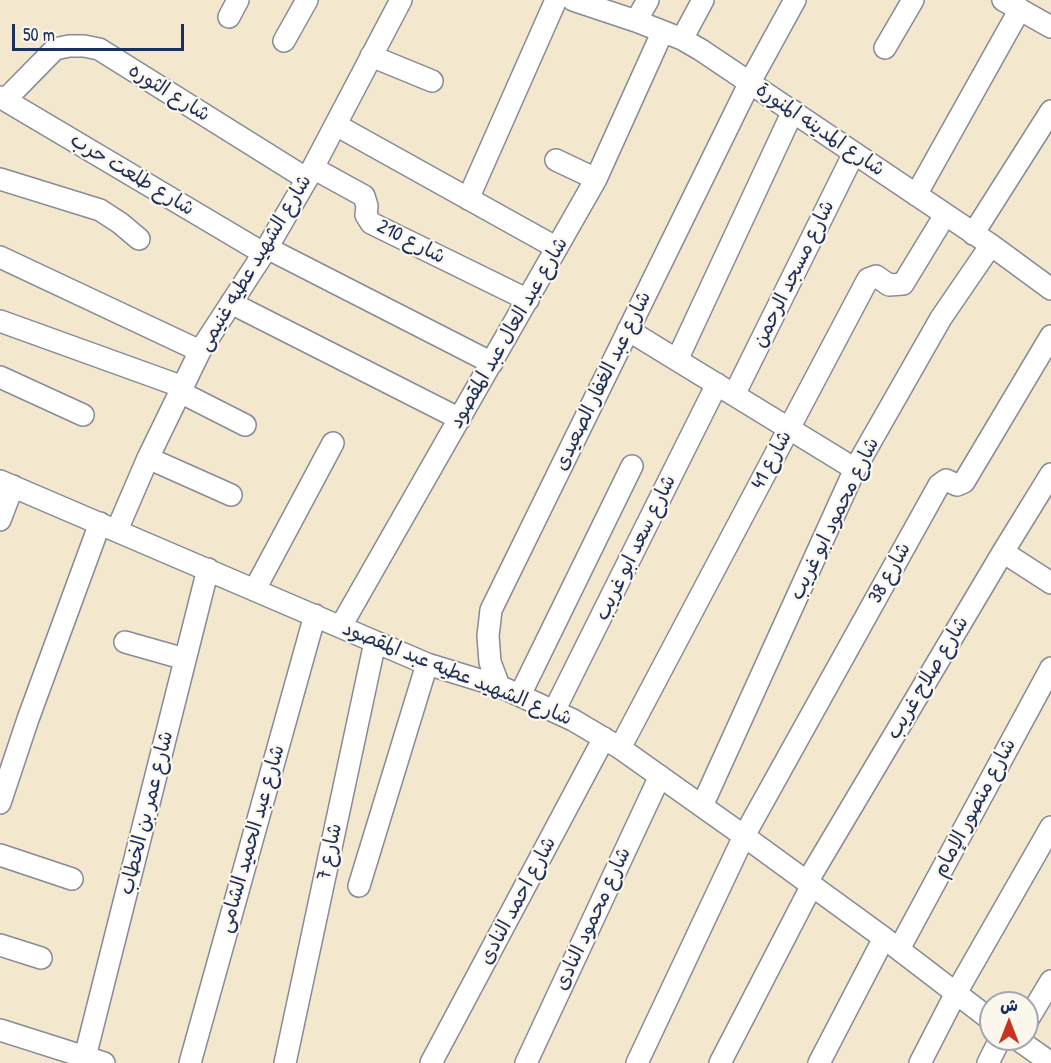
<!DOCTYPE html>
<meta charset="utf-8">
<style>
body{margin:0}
#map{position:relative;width:1051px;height:1063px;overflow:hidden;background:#f3e7ce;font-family:"Patrick Hand","Playpen Sans Arabic",sans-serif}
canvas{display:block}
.north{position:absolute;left:979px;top:991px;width:60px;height:60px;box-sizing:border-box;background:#fbf7ec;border:2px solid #a1a7b3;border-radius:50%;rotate:0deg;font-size:16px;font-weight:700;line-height:24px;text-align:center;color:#1b2f5e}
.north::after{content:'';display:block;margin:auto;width:21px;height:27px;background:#c8321e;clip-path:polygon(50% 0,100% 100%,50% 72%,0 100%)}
.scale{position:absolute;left:12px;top:24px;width:172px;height:27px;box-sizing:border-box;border:3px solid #1b2f5e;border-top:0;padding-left:8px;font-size:18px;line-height:21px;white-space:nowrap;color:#1b2f5e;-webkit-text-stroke:4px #fbf7ec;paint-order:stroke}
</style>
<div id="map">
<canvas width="1051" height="1063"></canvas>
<div class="north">ش</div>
<div class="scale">50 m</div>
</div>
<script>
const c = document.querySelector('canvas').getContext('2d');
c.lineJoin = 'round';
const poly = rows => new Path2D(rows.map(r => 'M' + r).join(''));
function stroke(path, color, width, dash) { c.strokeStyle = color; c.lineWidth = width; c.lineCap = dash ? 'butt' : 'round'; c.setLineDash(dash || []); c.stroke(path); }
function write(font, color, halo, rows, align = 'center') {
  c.font = font + ' "Patrick Hand","Playpen Sans Arabic",sans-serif'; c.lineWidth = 4.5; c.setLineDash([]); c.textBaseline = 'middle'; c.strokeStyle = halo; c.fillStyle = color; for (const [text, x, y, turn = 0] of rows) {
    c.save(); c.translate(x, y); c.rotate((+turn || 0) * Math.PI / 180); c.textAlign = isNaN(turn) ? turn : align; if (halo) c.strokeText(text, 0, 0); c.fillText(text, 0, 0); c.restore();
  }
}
const minor = poly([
 [573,0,636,21,682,39,701,50,991,245,1051,289],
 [1003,0,1051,27],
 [229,17,238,0],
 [636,21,648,0],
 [682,39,703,0],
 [284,41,307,0],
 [885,48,913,0],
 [371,56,432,81],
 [0,97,263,253],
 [5,100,55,49,69,46,84,46,99,49,307,179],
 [336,125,557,248],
 [556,160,596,179],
 [313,168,364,196,367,206,366,215,371,223,528,300],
 [0,179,100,210,120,223,139,239],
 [916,195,1020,9],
 [468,199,556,0],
 [973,234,1051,111],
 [267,248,492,363],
 [0,257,200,351],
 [231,303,460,419],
 [0,321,183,387],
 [628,330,855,469],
 [677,360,793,111],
 [0,377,83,415],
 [180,392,245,425],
 [734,395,854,153],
 [148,458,231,495],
 [0,481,427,664,499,686,573,720,620,748,744,836,884,938,991,1020],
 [0,520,13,486],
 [117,530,148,458,200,351,267,248,307,179,401,0],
 [1003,552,1051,583],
 [255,589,333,443],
 [341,626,596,179,662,33],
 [125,642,185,659],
 [499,686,490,662,488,636,491,610,750,82,795,0],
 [520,695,632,466],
 [554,711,717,384],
 [620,748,868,279,876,276,889,285,903,284,945,215],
 [0,803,28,719,100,523],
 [702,806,855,469,941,318,991,245],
 [0,855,72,879],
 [807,882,1003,552,1051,474],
 [359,886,427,664],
 [0,945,41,958],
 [899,949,1051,668],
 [1027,1021,1051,981],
 [0,1030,104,1063],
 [1017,1039,1051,1063],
 [85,1057,208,569],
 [190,1063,315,615],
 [285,1063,375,642],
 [431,1063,604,738],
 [526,1063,660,776],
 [637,1063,744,836,939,485,946,480,957,485,964,482,1051,336],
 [720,1063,812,885],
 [819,1063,884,938],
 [920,1063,956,993,1051,827],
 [988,1063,1000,1039]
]);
stroke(minor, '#878b96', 24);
stroke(minor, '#fff', 21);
write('20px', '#1b2f5e', '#fbf7ec', [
 ["شارع الثوره",169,93,32],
 ["شارع المدينه المنورة",820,130,34],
 ["شارع طلعت حرب",132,175,31],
 ["شارع 210",411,242,27],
 ["شارع الشهيد عطيه غنيمى",255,263,-59],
 ["شارع مسجد الرحمن",794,274,-64],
 ["شارع عبد العال عبد المقصود",509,333,-60],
 ["شارع عبد الغفار الصعيدى",603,381,-64],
 ["شارع 41",772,460,-62],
 ["شارع محمود ابو غريب",835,519,-64],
 ["شارع سعد ابو غريب",636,548,-64],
 ["شارع 38",890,573,-61],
 ["شارع الشهيد عطيه عبد المقصود",457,674,22],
 ["شارع صلاح غريب",928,678,-59],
 ["شارع منصور الإمام",975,808,-62],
 ["شارع عمر بن الخطاب",147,813,-76],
 ["شارع عبد الحميد الشامى",252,839,-74],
 ["شارع 7",330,852,-78],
 ["شارع احمد النادى",518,901,-62],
 ["شارع محمود النادى",593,919,-65]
]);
</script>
